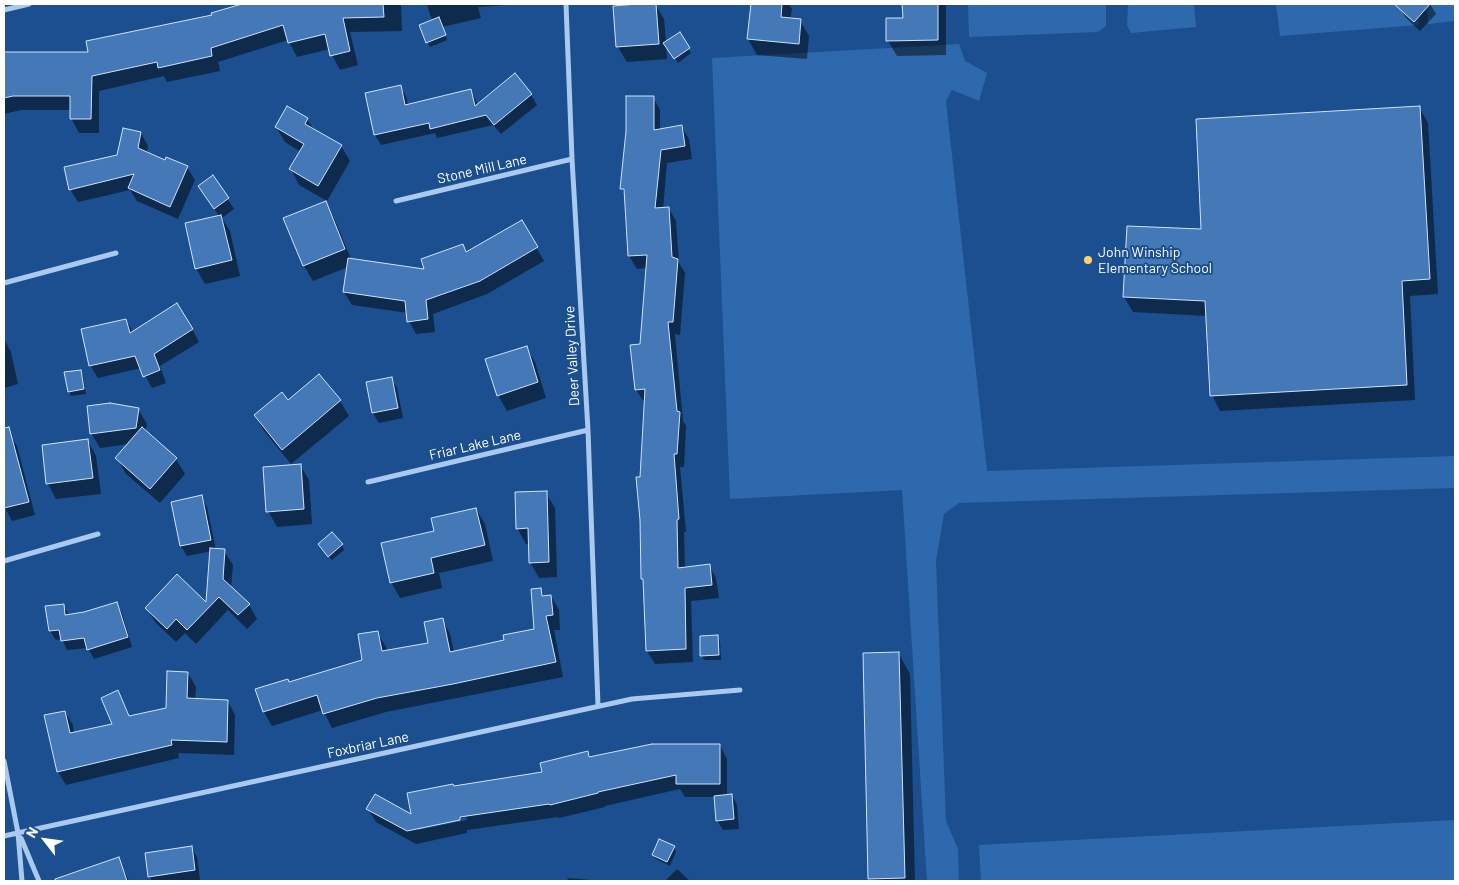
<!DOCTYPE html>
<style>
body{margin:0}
#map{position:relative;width:1459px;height:885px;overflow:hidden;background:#1b4f8f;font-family:Barlow,sans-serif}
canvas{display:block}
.frame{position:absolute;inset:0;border:5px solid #fff;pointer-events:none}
.north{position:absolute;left:20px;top:815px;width:50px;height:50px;-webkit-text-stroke:4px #1b4f8f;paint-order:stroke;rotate:300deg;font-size:14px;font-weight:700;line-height:20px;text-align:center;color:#fff}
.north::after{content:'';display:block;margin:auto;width:18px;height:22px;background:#fff;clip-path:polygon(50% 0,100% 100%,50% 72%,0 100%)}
</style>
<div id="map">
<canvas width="1459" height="885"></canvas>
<div class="frame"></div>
<div class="north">N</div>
</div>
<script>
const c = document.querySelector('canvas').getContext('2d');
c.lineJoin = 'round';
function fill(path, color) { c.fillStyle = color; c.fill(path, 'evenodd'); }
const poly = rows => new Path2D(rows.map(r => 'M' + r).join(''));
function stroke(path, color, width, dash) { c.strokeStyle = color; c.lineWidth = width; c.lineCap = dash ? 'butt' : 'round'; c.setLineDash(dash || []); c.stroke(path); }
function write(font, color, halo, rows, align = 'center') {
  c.font = font + ' Barlow,sans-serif'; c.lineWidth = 4; c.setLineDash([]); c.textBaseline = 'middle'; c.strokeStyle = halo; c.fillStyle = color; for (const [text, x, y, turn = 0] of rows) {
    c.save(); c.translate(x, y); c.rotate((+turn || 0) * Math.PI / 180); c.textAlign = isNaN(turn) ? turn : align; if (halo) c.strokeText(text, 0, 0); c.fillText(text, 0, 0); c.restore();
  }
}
fill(poly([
 [968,4,1106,4,1106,26,1098,32,969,37],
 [1128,4,1194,4,1196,27,1131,33,1127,25],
 [1276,4,1417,4,1419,25,1280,36],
 [1427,4,1455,4,1455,21,1428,24],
 [959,44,965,61,987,73,979,101,952,90,946,101,987,471,1455,456,1455,488,959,503,944,514,936,561,946,821,958,849,959,881,927,881,902,490,730,499,712,58],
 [1455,820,1455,881,981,881,979,845]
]), '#2e69ad');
fill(poly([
 [246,4,259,4,261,6,271,4,401,4,402,31,350,32,358,65,340,70,332,55,330,49,297,57,288,40,218,62,220,71,167,82,164,76,99,91,99,133,79,133,71,118,71,110,21,110,4,114,4,61,28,56,90,53,213,16,213,14],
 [331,31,332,33,291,43,291,41],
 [427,4,521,4,478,7,481,18,442,27,447,40,430,47,420,26,433,21,430,15],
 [655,4,664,19,666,42,679,34,691,53,678,63,666,45,667,59,627,62,618,47,614,7],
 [752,4,788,4,792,9,790,20,800,21,809,36,807,59,757,55,748,39],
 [903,4,946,4,946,55,897,56,888,41,904,19],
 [1404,4,1430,4,1436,14,1420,31,1406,18,1400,8],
 [400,86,406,96,408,105,471,90,478,105,531,95,537,105,501,134,493,125,437,138,435,133,381,145,375,135,366,94],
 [653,97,660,110,660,130,681,126,689,139,692,159,667,163,663,209,669,209,676,221,679,263,685,273,680,335,675,334,683,421,686,426,684,467,680,467,686,532,684,532,685,569,709,565,716,578,719,598,691,601,693,662,655,664,647,651,645,582,642,579,645,403,636,390,632,346,641,345,647,268,637,269,629,256,625,195,622,188],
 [1419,107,1428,123,1438,294,1410,296,1415,400,1220,411,1212,395,1207,316,1133,312,1124,297,1203,230],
 [287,108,307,119,314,130,341,146,350,161,327,201,299,185,291,169,301,152,285,142,276,127],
 [141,133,148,146,147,153,166,162,187,167,195,180,178,219,137,201,130,190,78,202,70,189,118,156],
 [213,176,234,209,222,218,230,231,240,276,205,284,196,268,219,216,199,186],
 [325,203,334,218,351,259,426,270,462,245,467,253,522,222,544,261,487,294,433,314,435,332,416,334,409,321,408,313,352,305,344,292,348,267,313,281,304,266],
 [126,320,133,332,192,329,199,342,160,366,166,383,152,388,141,368,98,378,90,365],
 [4,339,11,352,18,384,4,388],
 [526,347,535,362,546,398,507,411,498,395],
 [80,371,83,376,86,394,71,396,69,391],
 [319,376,340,401,349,416,291,464,264,431,255,416,288,402],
 [391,378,397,388,403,418,379,423,373,413,367,383],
 [138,409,147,424,145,432,176,459,185,474,160,503,126,474,117,458,129,444,100,448,91,433],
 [4,429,5,434,9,433,17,446,35,515,12,521,4,506],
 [88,441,96,456,101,494,56,499,48,484,43,446],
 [300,465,309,480,312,524,277,527,268,511],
 [546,493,555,508,557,577,539,578,530,562,530,544,526,544,517,528],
 [201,497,207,507,216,550,224,551,233,565,231,588,249,605,257,619,247,629,228,610,196,644,185,633,176,642,155,622,146,608,207,604,212,551,187,556,181,546],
 [476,509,485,524,493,561,439,573,442,588,400,598,391,582,436,532],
 [342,545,344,550,332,560,322,549],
 [540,589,544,597,551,596,559,610,560,630,554,630,563,677,386,712,332,728,323,710,272,726,264,712,289,683,364,661,377,632,386,647,387,651,430,644,442,619,450,634,454,652,505,641,535,630],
 [116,603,122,613,132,647,94,659,88,648,67,650,62,639,56,640,50,631,63,605,69,615,84,613],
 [717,637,720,641,721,660,704,660,702,656],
 [864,654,899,654,910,674,915,881,871,881,869,879],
 [188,673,196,687,195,700,228,701,235,715,234,755,178,753,179,758,66,785,58,772,46,716,65,712,73,725,74,733,114,725,117,692,130,717,167,709],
 [720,745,727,759,727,796,732,795,737,805,739,829,723,830,717,820,716,797,685,797,680,789,605,806,605,807,559,818,558,817,467,830,467,833,416,844,376,822,368,809,413,816,454,787,543,773,587,753,591,758],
 [466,817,467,820,418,830,418,827],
 [191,847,197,857,200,880,152,881,150,877,146,854],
 [674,847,676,852,670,866,656,859,653,855],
 [118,858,129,881,84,881,81,871],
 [677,869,690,881,665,881],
 [568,878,603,881,567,881]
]), '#0007');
const building = poly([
 [242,4,383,4,384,17,343,18,350,51,330,56,325,34,288,43,283,25,211,48,212,56,158,68,157,62,92,76,91,119,70,119,70,96,13,96,4,98,4,52,88,52,86,41,212,15,211,13,242,4],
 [638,4,656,4,659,44,616,47,613,6,638,4],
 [751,4,782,4,781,17,801,19,799,44,747,39,751,4],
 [902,4,938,4,938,40,886,41,886,18,903,18,902,4],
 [1394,4,1430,4,1414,22,1394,4],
 [439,17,446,35,426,43,419,25,439,17],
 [680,32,690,48,674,59,663,43,680,32],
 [515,73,532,94,494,125,486,115,430,129,429,123,374,135,365,93,401,85,405,105,471,89,475,106,515,73],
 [626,96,654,96,654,130,682,125,685,146,661,150,655,208,669,207,672,257,678,259,673,322,668,322,677,411,680,412,677,454,674,454,679,519,677,520,678,568,710,564,712,585,685,588,686,649,646,651,643,579,641,579,640,520,636,477,640,477,645,389,635,390,630,345,640,344,647,255,628,256,624,189,620,189,626,131,626,96],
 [287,106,308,118,305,124,342,145,318,186,289,169,304,144,275,127,287,106],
 [1420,106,1430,279,1402,281,1407,385,1210,396,1205,301,1123,297,1127,226,1201,229,1196,119,1420,106],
 [123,128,141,132,138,148,165,160,166,157,188,166,170,207,128,188,134,174,69,190,64,167,117,155,123,128],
 [213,175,229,198,214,209,198,186,213,175],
 [326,201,345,249,303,266,283,218,326,201],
 [221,215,232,260,195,269,185,223,221,215],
 [522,220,538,247,480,281,426,300,428,319,407,322,405,301,343,292,348,258,424,269,421,259,463,244,466,252,522,220],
 [177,303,193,329,154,354,160,370,143,377,135,356,89,366,81,329,126,319,130,333,177,303],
 [527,346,538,382,497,396,485,359,527,346],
 [81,370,84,389,68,392,64,372,81,370],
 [319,374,341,400,282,450,254,415,282,392,288,400,319,374],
 [392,377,398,408,372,413,366,382,392,377],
 [110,403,139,408,136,428,90,434,87,406,110,403],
 [9,427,29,502,4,508,4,428,9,427],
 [142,427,177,458,150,489,115,458,142,427],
 [88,439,93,478,46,484,42,445,88,439],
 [301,464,304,509,266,512,263,467,301,464],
 [547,491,549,562,529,563,528,528,516,529,515,492,547,491],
 [202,495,211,540,180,546,171,502,202,495],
 [476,508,485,545,431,558,434,573,390,583,381,543,434,531,431,518,476,508],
 [332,532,343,544,328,557,318,544,332,532],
 [210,548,225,549,223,579,250,604,238,615,219,597,187,630,176,619,167,629,145,608,177,574,206,602,210,548],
 [541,588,542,596,551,595,553,615,546,616,556,662,453,684,377,698,323,714,317,695,263,712,255,689,288,679,289,682,362,660,358,634,378,631,382,651,428,643,424,622,443,618,450,652,504,640,503,635,534,629,531,589,541,588],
 [117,602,128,637,87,650,84,638,61,641,59,630,49,631,45,606,64,604,65,615,84,612,117,602],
 [718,635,719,655,700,656,700,636,718,635],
 [899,652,905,878,868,879,863,653,899,652],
 [167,671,188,672,187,698,228,700,227,742,171,740,172,745,57,772,44,715,65,711,70,733,112,724,101,698,118,690,129,716,166,708,167,671],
 [652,744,720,744,720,784,676,784,676,775,598,792,598,793,550,805,549,804,460,817,460,820,407,831,366,809,375,794,411,814,407,793,453,784,454,786,542,772,540,763,588,751,589,757,652,744],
 [732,794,734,819,716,821,714,796,732,794],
 [659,839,675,846,667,862,652,855,659,839],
 [192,846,195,870,148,877,145,853,192,846],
 [119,857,127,881,55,881,55,879,119,857]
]);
fill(building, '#4478b7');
stroke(building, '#cfe3fa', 1);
stroke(poly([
 [566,4,572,159,588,430,598,706],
 [4,10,29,4],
 [396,201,572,159],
 [4,283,116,253],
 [368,482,588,430],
 [4,561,98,534],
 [4,761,18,833,22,881],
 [4,836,632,699,740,690],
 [21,838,39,881]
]), '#a9c9ee', 5);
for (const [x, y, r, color] of [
 [1088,260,5,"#ffd166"]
]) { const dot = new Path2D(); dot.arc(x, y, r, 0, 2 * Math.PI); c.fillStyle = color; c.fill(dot); stroke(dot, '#1b4f8f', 2); }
write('14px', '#fff', '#1b4f8f', [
 ["Stone Mill Lane",482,169,-13],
 ["Deer Valley Drive",572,356,-93],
 ["Friar Lake Lane",475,445,-13],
 ["Foxbriar Lane",368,745,-12]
]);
write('14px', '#fff', '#1b4f8f', [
 ["John Winship",1098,252],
 ["Elementary School",1098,268]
], 'left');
</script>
